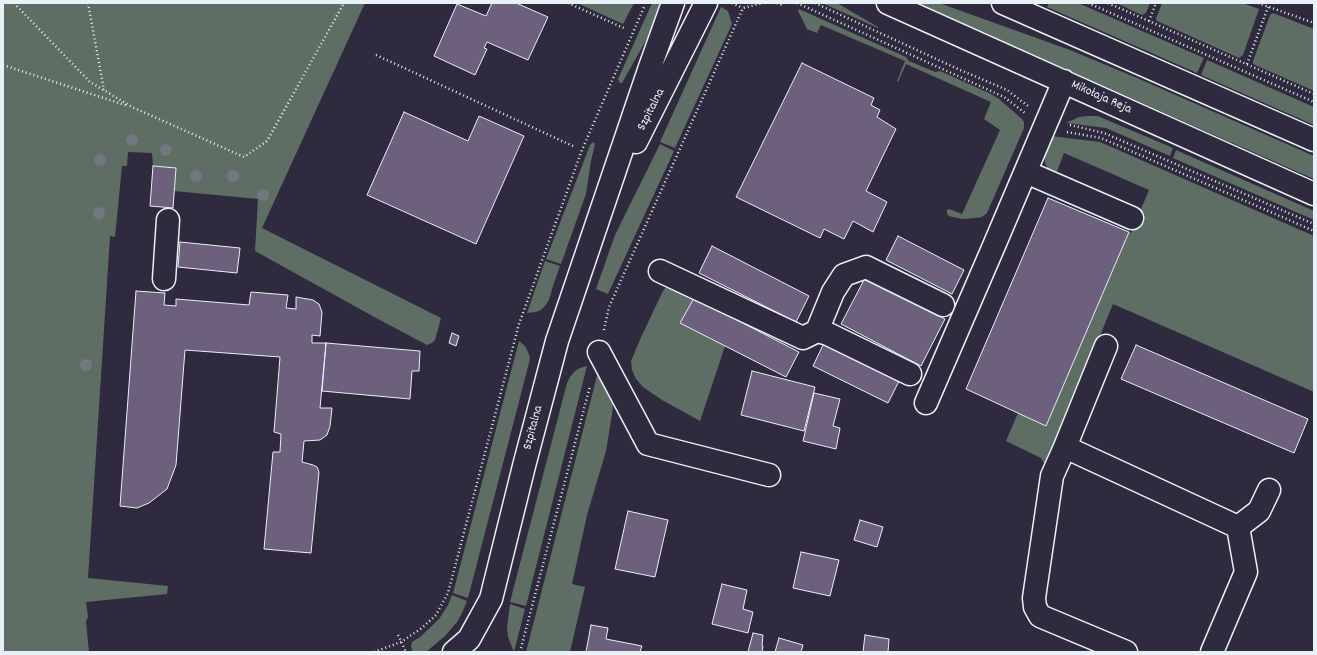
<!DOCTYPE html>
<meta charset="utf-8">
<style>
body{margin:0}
#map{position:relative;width:1317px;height:655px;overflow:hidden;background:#2f2a3d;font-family:Dekko,sans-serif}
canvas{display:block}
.frame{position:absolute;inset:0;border:4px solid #e8f1f8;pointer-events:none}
</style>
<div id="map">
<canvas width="1317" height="655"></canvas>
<div class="frame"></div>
</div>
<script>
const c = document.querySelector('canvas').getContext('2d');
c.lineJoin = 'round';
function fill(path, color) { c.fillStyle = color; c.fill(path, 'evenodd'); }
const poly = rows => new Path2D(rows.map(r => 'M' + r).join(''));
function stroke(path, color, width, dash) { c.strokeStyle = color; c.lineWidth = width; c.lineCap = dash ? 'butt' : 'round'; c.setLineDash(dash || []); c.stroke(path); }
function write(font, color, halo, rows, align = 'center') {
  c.font = font + ' Dekko,sans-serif'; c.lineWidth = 3; c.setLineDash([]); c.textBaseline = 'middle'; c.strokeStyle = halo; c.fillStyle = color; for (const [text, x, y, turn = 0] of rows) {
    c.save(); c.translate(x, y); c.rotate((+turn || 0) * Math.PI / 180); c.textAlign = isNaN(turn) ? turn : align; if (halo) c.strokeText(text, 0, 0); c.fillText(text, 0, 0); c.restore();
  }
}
fill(poly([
 [3,3,365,3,262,228,441,318,435,340,432,343,427,345,378,319,255,251,258,199,174,191,176,168,153,166,152,153,128,152,127,166,122,166,115,237,110,236,88,578,168,586,167,594,86,602,88,617,86,622,89,652,3,652],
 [577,3,634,3,623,24],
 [652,3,662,3,656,20,649,35,622,83,620,83,618,79],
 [822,3,837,3,878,27,878,28],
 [915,3,939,3,1070,50,1137,78,1314,156,1314,179],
 [1049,3,1078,3,1204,58,1197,73,1047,7],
 [1116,3,1150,3,1146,13,1142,15],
 [1162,3,1242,3,1259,9,1243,55,1239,58,1157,21,1156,19],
 [721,7,728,11,732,24,675,148,660,142],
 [799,9,906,57,909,61,935,72,940,71,991,94,999,99,1022,119,1024,122,1024,128,987,213,982,217,975,218,962,219,949,216,947,214,947,210,949,209,962,214,1000,130,984,119,991,102,906,64,898,82,897,81,905,61,821,25,817,33,807,29,798,11],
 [1273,13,1314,29,1314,91,1253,64,1253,61,1270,15],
 [1207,60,1314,107,1314,125,1201,75],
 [1089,116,1098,116,1107,120,1173,148,1170,156,1106,128,1066,123,1079,117],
 [1051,136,1100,142,1314,236,1314,392,1113,304,1046,467,1041,458,1006,441,1018,413,1046,426,1129,232,1131,233,1149,190,1064,153,1056,174,1049,172,1045,163,1045,155],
 [593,142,595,144,591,161,586,194,561,264,546,259,590,145],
 [660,144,674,151,608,294,596,289,615,235],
 [1176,150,1314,211,1314,220,1173,158],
 [545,261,560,266,553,286,549,300,545,306,541,310,536,312,527,313],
 [670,285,694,298,681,323,725,346,700,421,662,400,643,387,636,379,632,370,631,361,642,335,663,291,666,287],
 [519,341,525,346,528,352,530,358,529,363,468,598,453,593],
 [587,366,526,606,510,602,567,383,570,377,575,371,580,368],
 [599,368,614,395,612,414,606,451,587,515,572,584,585,587,570,652,526,652],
 [452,595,467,601,462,613,457,622,445,636,426,652,413,652,411,646,412,642,420,637,439,619,448,605],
 [510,604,525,609,514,652,508,637,507,627]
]), '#5f6e65');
const building = poly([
 [492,3,516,3,548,17,528,60,487,42,484,48,487,49,475,75,434,56,457,4,486,16,492,3],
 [802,63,874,98,871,105,880,110,877,117,896,129,866,191,887,202,873,232,853,221,844,239,824,229,820,238,736,197,802,63],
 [404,112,468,141,479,116,524,136,476,244,367,195,404,112],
 [153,166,176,168,173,208,150,206,153,166],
 [1048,198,1129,232,1046,426,966,389,1048,198],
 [898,236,964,270,952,294,886,260,898,236],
 [180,242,240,248,237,273,178,267,180,242],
 [712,246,809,296,796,322,699,273,712,246],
 [865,278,945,319,921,366,841,324,865,278],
 [136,291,165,293,164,305,176,306,176,299,249,305,251,292,288,295,286,308,296,309,296,297,313,300,319,304,322,312,320,336,312,335,312,343,326,343,320,408,332,408,330,426,327,435,320,440,304,441,302,462,313,465,317,467,319,472,311,553,264,549,273,452,280,452,281,434,274,432,280,357,185,350,176,465,167,489,149,503,137,508,120,506,136,291],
 [694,298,799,352,786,377,680,323,694,298],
 [452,333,459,336,456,346,449,343,452,333],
 [326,343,420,351,419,371,412,371,410,399,322,391,326,343],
 [824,343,899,381,888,403,813,366,824,343],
 [1136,345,1308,419,1294,453,1121,379,1136,345],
 [752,371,815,387,804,431,741,415,752,371],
 [814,393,840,399,833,426,840,428,836,449,803,441,814,393],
 [628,511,668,520,655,577,615,569,628,511],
 [860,520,883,527,877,547,854,540,860,520],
 [801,552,839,560,830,596,793,588,801,552],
 [722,584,747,590,743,609,753,612,748,633,712,624,722,584],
 [591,625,608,628,606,639,642,646,640,652,586,652,591,625],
 [753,633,763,635,762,646,763,646,762,652,748,652,753,633],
 [865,635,889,639,888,652,863,652,865,635],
 [779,638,803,645,801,652,775,652,779,638]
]);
fill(building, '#6c607d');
stroke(building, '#e8f1f8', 1);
const minor = poly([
 [888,3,1314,194],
 [1003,3,1314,140],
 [636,142,706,3],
 [1026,172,1132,218],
 [660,271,803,338,817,331,828,334,910,374],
 [164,279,168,220],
 [817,331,833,292,844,275,866,267,943,305],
 [599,352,648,444,769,475],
 [926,403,993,248,1064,81],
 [1065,447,1106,346],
 [1238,527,1259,511,1269,490],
 [454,652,469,639,491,599,524,466,557,341,650,67,673,3],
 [1126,652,1040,616,1035,607,1034,598,1052,476,1065,447,1238,527,1246,572,1212,652]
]);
stroke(minor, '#e8f1f8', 25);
stroke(poly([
 [14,3,90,82,132,107,244,157,267,141,344,3],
 [88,3,104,90],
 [568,3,626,29],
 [732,3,743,8],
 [777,3,782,5,783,3],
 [797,3,1004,97,1025,113],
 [815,3,958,69,1007,90,1028,106],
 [1088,3,1314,102],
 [1108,3,1314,94],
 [1258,3,1314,23],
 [1149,21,1156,3],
 [376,55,575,147],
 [1247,64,1268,7],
 [3,65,128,106],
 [1070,125,1104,133,1314,224],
 [1067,132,1101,138,1314,231],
 [604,330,609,307,743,8,763,3],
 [398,635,406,652],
 [374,652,401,642,422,628,436,615,448,593,519,324,582,150,644,7],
 [520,652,590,386]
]), '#e8f1f8', 2.5, [1, 3]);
stroke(minor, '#2f2a3d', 22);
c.fillStyle = '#737780';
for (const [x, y] of [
 [132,140],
 [166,150],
 [100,160],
 [196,176],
 [233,176],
 [263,195],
 [99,213],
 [86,365]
]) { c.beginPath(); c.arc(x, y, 6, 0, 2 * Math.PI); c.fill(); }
write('13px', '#e8f1f8', '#2f2a3d', [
 ["Mikołaja Reja",1101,98,24],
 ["Szpitalna",652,110,-63],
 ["Szpitalna",534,428,-75]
]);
</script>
